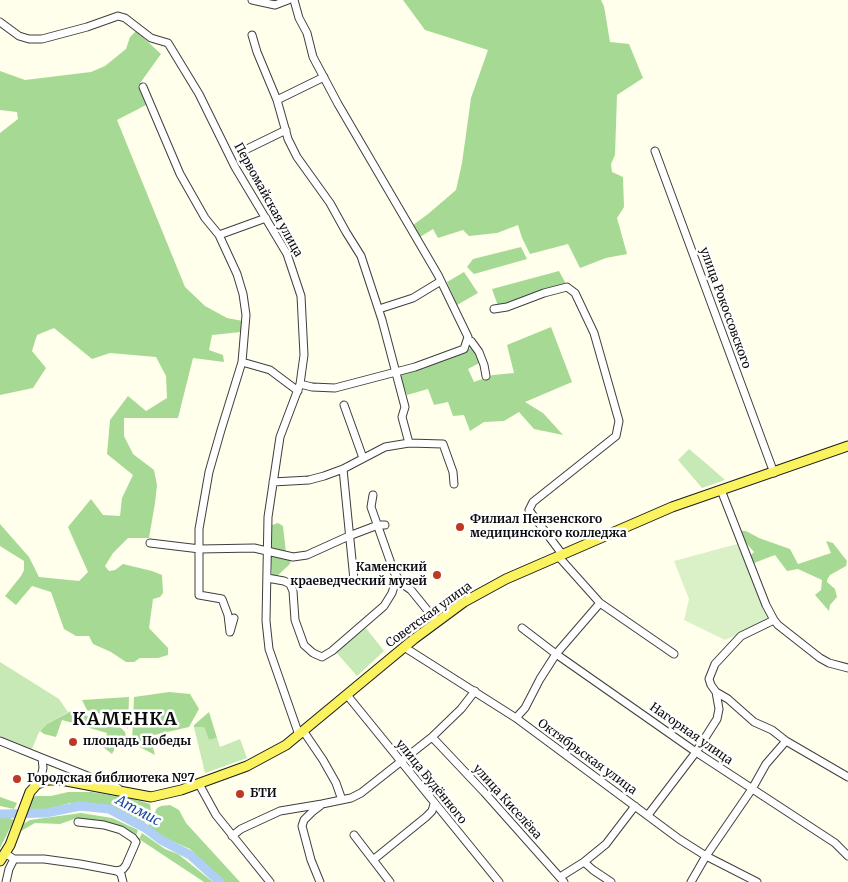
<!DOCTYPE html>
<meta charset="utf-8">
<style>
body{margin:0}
canvas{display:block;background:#ffffeb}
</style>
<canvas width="848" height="882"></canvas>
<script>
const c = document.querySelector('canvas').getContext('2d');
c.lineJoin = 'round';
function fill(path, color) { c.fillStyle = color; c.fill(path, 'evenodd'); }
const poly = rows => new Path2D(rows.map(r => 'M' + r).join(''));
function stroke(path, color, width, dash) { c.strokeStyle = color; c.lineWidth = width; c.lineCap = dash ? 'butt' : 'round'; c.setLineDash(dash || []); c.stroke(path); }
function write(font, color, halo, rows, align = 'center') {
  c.font = font + ' Merriweather,serif'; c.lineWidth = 5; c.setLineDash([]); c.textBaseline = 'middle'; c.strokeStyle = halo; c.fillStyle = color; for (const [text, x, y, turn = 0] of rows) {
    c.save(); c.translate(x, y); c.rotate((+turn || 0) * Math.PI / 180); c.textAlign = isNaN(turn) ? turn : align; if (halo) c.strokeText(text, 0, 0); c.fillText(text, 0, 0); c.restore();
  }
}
fill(poly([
 [689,449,708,465,725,480,702,488,678,460],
 [366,628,384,651,357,676,336,652],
 [0,662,59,699,68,712,47,724,39,732,32,749,0,736],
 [194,727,204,727,209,740,217,738,220,747,240,739,247,758,205,773]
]), '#c6e9b5');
fill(poly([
 [403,0,601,0,604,6,610,42,629,44,643,78,617,95,615,155,611,164,612,172,623,177,624,207,617,218,627,254,606,258,580,268,568,244,530,254,522,238,518,225,497,233,469,236,463,230,438,238,433,229,420,237,413,225,428,214,456,190,462,163,471,98,488,50,425,30],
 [136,31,161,54,138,86,146,105,117,120,185,287,205,306,227,318,243,321,241,332,212,335,209,350,223,355,224,362,193,358,178,418,124,418,124,436,133,454,154,470,157,485,155,503,149,538,128,538,113,553,105,566,109,571,115,570,123,564,152,571,162,575,163,593,160,597,153,599,149,628,168,648,168,655,158,658,140,658,134,662,126,662,111,652,93,644,89,636,76,636,64,629,51,592,32,586,16,605,5,596,21,576,24,570,24,561,0,546,0,524,29,557,39,577,79,581,88,572,68,527,91,499,103,515,120,516,122,498,133,475,107,454,110,420,128,396,146,411,167,398,166,376,156,357,110,353,92,359,54,328,37,335,32,351,46,368,33,388,0,395,0,133,18,119,17,112,0,110,0,71,25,80,91,72,105,66,126,49,130,37],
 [521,247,527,259,474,274,467,267,473,259],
 [559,271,566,284,498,306,492,289],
 [464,272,478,293,457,305,447,282],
 [551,327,572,382,525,402,543,413,563,435,534,429,519,412,504,421,484,422,470,431,464,415,453,416,448,402,434,405,428,389,407,395,399,374,474,347,481,362,468,369,474,382,493,375,514,373,507,345],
 [278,523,283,526,286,553,272,549,272,525],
 [741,531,746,531,759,538,790,549,798,564,831,553,826,541,833,543,847,561,846,566,830,575,827,580,827,582,835,589,837,597,830,605,829,611,815,595,821,590,822,580,798,569,787,571,775,555,754,563,750,556,754,552,747,544],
 [271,554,291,559,290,564,276,577,272,575],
 [169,692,190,694,199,709,189,727,150,736,155,755,132,743,134,697],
 [129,697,128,729,122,723,105,715,87,710,82,700],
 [71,711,118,725,125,732,126,736,123,748,116,746,112,754,103,747,107,733,62,720,56,737,44,734,40,731,47,724],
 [209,712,217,738,209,740,204,727,194,727,194,725],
 [68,792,92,792,133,799,150,804,151,812,144,824,119,810,107,806,70,803,49,809,26,809,30,799,36,796,51,796],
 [0,797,17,803,14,809,0,806],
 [170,805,179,810,186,823,240,882,223,882,190,849,154,833,147,828,157,808,161,806],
 [81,813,112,818,138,830,136,836,128,832,74,819,60,824,35,823,21,831,20,828,23,824,30,820],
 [0,817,8,817,14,820,0,848],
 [142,833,165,849,178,854,213,882,204,882,139,839]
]), '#a6da94');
fill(poly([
 [737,544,770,620,725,640,684,620,689,599,674,561]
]), '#daf0c7');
stroke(poly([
 [0,814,46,813,80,806,109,809,145,828,161,840,190,855,220,882]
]), '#afcff7', 9);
const minor = poly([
 [252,0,275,5,288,0],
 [294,0,299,18,307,33,313,57,338,104,438,275,468,337,464,349,415,367,335,388,312,387,300,384],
 [0,22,19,36,29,39,42,39,87,27,118,16,125,18,151,38,168,43,199,94,235,167,287,254,301,296,304,355,300,384,280,437,268,517,266,621,269,649,299,735],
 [252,35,257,52,277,100,288,139,297,157,330,203,346,232,361,256,382,320,405,407,402,417,409,443],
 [143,87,180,174,205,218,219,235,237,274,243,294,246,315,242,362,221,430,209,472,199,529,199,595,222,599,228,615,230,632,234,618],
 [277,100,324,77],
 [247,149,286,130],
 [655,151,774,473],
 [219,235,266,218],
 [379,309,413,298,441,281],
 [494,309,507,307,544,293,567,287,575,293,594,333,619,421,616,436,533,502,529,510,562,554],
 [468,340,471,341,479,352,484,365,486,376],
 [242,362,270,370,298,391],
 [344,405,363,458],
 [343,469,354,580],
 [273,482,309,480,324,476,343,469,385,447,409,443,443,444,453,472,454,484],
 [721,490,746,554,766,605,774,620,778,625,820,658,829,663,848,668],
 [373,495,371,507,394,572,401,583,411,590,437,622],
 [150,543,200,549,254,548,293,557,307,555,349,536,378,525,385,525],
 [558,556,600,603,674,654],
 [267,578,284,581,290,584,293,591,295,620,304,645,313,653,322,657,332,651,384,606,392,593,397,577],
 [774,620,741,636,715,664,709,679,711,685,716,692,728,699,754,722,772,730,786,741,848,777],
 [522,628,556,654,696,752,835,843,848,856],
 [404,647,516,718,679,839,706,856,757,882],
 [347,695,499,882],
 [516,718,525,708,540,679,556,654,600,603],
 [304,732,323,760,336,783,342,800],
 [432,737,484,792,564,882],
 [0,741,42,758,43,768,41,777,37,784],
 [42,758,118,788],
 [199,784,216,815,270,882],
 [320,806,312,812,304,820,302,826,311,860,320,882],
 [648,815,696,752,717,719,719,709,716,692],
 [354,835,390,882],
 [232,836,241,829,280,811,322,804,351,798,361,793,432,737,461,709,475,691],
 [6,854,14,859,9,869,6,882],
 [14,859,44,859,80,864,117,871,123,869,126,865,136,842,133,838,121,830,104,825,78,822],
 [373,860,426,817,432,811,434,804],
 [584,862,593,870,611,882],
 [117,871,121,874,123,882],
 [560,877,584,862,606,844,635,806],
 [691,882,706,856,752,789,766,764,786,741]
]);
const major = poly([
 [0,861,10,845,30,792,37,784,48,780,61,780,151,797,181,790,247,766,286,745,414,639,464,602,506,579,672,507,848,446]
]);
stroke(minor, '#3f3f3f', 9);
stroke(major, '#1d1d1d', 11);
stroke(minor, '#fff', 7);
stroke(major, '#fbf25f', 9);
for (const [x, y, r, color] of [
 [460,527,5,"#be3822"],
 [437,575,5,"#be3822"],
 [73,742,5,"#be3822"],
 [17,779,5,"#be3822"],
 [240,794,5,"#be3822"]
]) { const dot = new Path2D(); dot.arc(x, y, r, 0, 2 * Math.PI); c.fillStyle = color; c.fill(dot); stroke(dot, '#fff', 2); }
write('12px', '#0c0c0c', '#fff', [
 ["Первомайская улица",268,200,61],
 ["улица Рокоссовского",725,308,70],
 ["Советская улица",429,615,-36],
 ["Нагорная улица",691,734,35],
 ["Октябрьская улица",587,757,36],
 ["улица Будённого",431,782,51],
 ["улица Киселёва",507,802,48]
]);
write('bold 12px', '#0c0c0c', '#fff', [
 ["Филиал Пензенского",470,520],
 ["медицинского колледжа",470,534],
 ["Каменский",427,568,"right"],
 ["краеведческий музей",427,582,"right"],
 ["площадь Победы",83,742],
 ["Городская библиотека №7",27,779],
 ["БТИ",250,794]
], 'left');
write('italic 14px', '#14499f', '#fff', [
 ["Атмис",138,811,28]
]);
c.letterSpacing = '1px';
write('bold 18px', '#0c0c0c', '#fff', [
 ["КАМЕНКА",125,720]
]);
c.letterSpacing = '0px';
</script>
